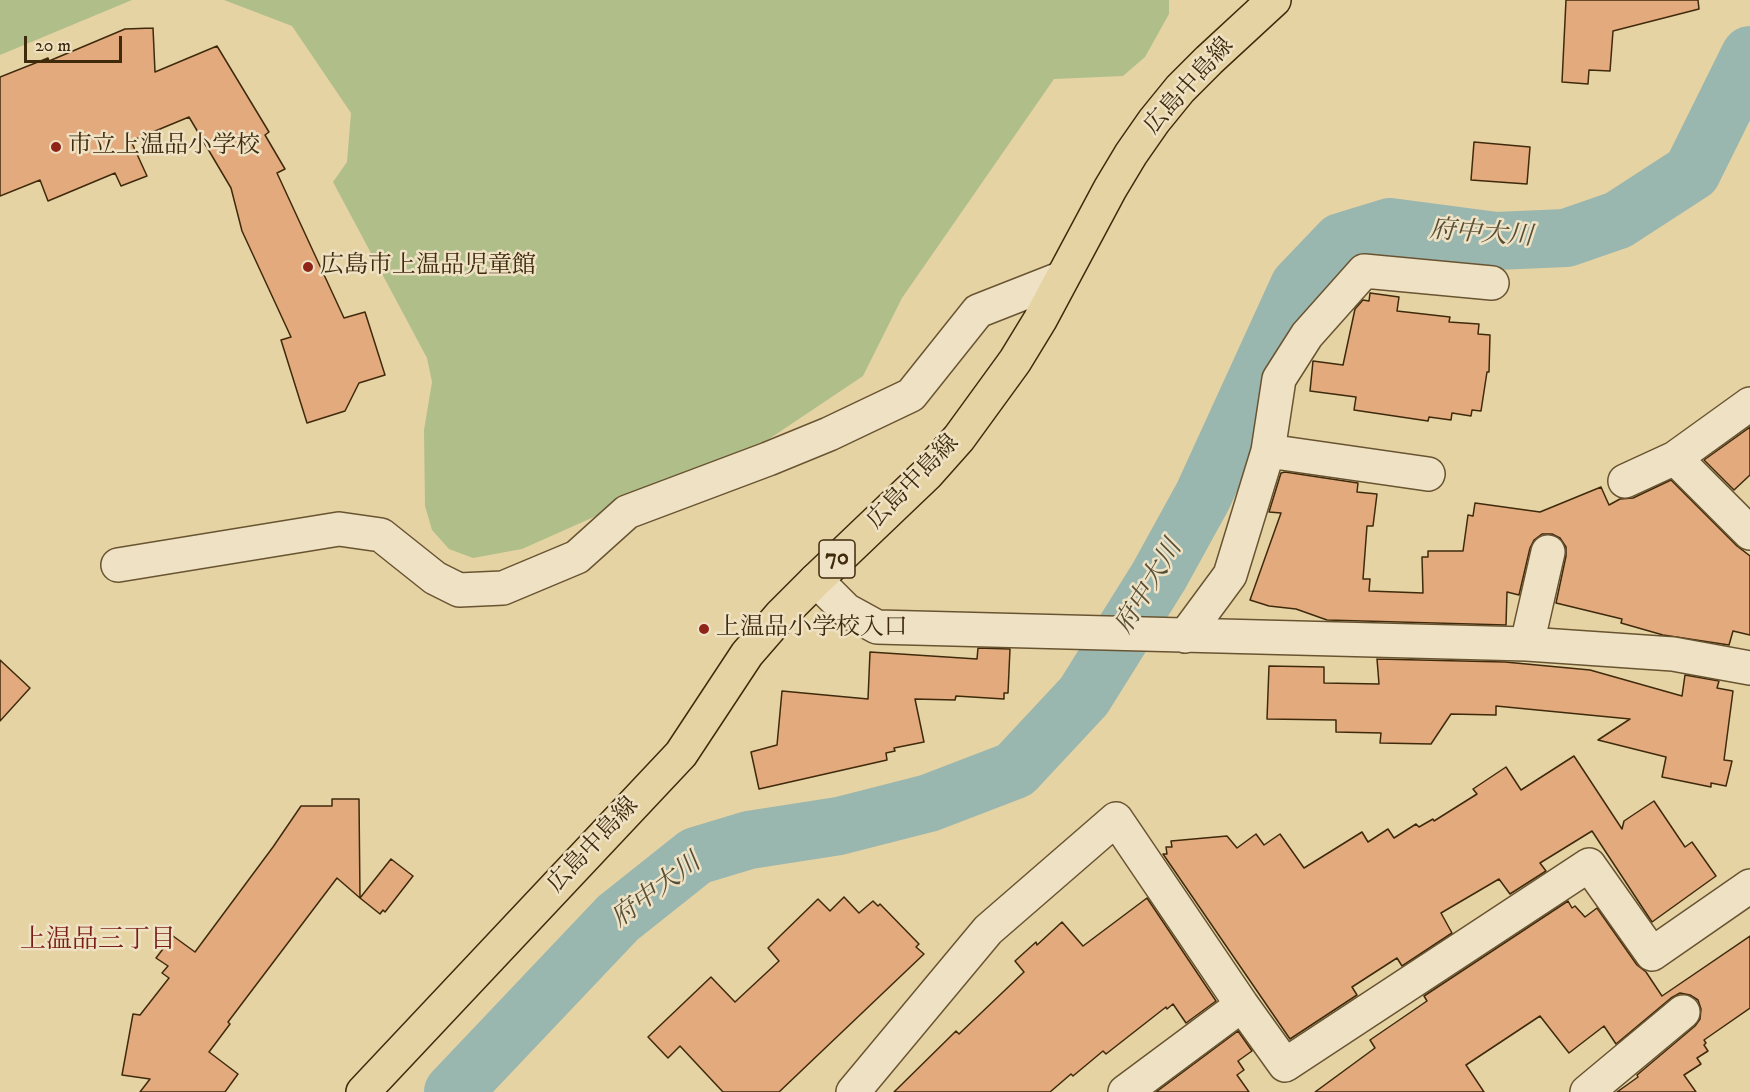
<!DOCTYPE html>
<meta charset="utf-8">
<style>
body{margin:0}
#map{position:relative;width:1750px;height:1092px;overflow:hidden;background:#e6d3a4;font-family:"IM FELL DW Pica",serif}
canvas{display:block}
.scale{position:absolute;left:24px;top:36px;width:98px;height:27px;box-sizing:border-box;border:3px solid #3f2a0c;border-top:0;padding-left:8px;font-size:18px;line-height:21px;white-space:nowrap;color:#3f2a0c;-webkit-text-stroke:4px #efe2c4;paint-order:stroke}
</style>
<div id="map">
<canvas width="1750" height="1092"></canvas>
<div class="scale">20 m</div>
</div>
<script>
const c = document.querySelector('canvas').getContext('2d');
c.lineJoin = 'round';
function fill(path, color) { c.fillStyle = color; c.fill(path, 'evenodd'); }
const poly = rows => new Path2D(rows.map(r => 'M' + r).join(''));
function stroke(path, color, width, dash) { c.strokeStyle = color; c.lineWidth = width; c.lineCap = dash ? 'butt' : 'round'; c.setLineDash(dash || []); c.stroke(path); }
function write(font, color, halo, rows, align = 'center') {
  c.font = font + ' "IM FELL DW Pica","Noto Serif JP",serif'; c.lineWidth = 5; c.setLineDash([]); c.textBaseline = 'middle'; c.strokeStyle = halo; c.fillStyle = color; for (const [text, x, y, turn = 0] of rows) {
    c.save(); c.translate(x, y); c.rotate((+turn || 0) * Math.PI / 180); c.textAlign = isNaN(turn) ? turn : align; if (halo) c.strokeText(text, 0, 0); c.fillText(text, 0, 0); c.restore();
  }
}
fill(poly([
 [0,0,132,0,0,55],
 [224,0,1169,0,1169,14,1145,57,1123,76,1054,79,902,298,863,376,769,439,522,549,473,558,449,549,432,530,425,506,424,430,432,382,427,358,333,182,347,162,351,113,292,26]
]), '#b0be8a');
stroke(poly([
 [453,1092,618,918,696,856,749,840,839,826,929,803,1015,770,1084,696,1159,576,1203,496,1299,286,1341,242,1390,227,1496,241,1566,238,1618,220,1692,172,1750,55]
]), '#99b6af', 58);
const building = poly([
 [1566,0,1698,0,1699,9,1613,31,1610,71,1589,70,1588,84,1562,82,1566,0],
 [153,28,155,72,217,46,269,132,265,135,285,169,277,173,344,318,365,312,385,375,359,383,345,411,307,423,281,340,291,337,242,231,231,188,189,117,131,141,147,176,121,186,115,173,48,201,40,180,0,196,0,77,48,58,49,61,125,29,153,28],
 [1474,142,1530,147,1527,184,1471,180,1474,142],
 [1370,293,1399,297,1397,311,1450,317,1449,322,1479,324,1478,334,1490,335,1489,372,1487,372,1481,411,1472,410,1471,416,1452,413,1451,420,1429,417,1428,421,1354,410,1356,397,1310,391,1313,361,1343,365,1355,309,1363,300,1369,301,1370,293],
 [1750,427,1750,475,1734,490,1704,460,1750,427],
 [1285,472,1358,483,1357,492,1377,494,1373,526,1367,526,1363,579,1370,579,1369,591,1423,593,1422,557,1428,557,1428,551,1463,551,1468,515,1473,516,1475,503,1540,512,1601,487,1609,505,1620,499,1633,498,1671,480,1737,546,1750,556,1750,635,1733,631,1729,645,1663,635,1621,623,1622,619,1556,603,1566,556,1566,547,1560,538,1552,534,1542,534,1534,540,1530,548,1519,595,1507,592,1506,625,1327,620,1296,609,1269,606,1250,600,1281,513,1269,512,1281,473,1285,472],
 [978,648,1010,649,1008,693,1004,693,1004,699,956,696,955,700,915,699,924,742,894,748,895,751,886,753,887,760,759,789,751,752,777,745,782,691,868,699,870,652,977,659,978,648],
 [1377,659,1505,662,1590,670,1682,696,1685,675,1719,681,1717,688,1733,691,1724,760,1732,761,1726,786,1711,783,1711,787,1662,777,1666,757,1598,740,1630,719,1496,706,1496,715,1451,714,1431,744,1380,743,1381,733,1336,732,1336,720,1267,719,1269,666,1324,667,1324,683,1379,684,1377,659],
 [0,660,30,688,0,721,0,660],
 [1574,756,1622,829,1624,821,1654,801,1685,847,1692,842,1716,876,1652,922,1592,831,1540,863,1546,871,1510,894,1499,879,1441,913,1452,933,1402,966,1397,958,1352,987,1357,995,1290,1039,1163,854,1167,854,1166,847,1172,847,1171,841,1227,836,1237,848,1256,834,1264,845,1280,834,1304,868,1362,832,1368,842,1388,829,1394,838,1416,824,1419,827,1433,819,1434,821,1477,794,1473,789,1506,767,1521,790,1574,756],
 [332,799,359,799,360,898,337,878,228,1022,230,1024,209,1052,238,1074,225,1092,140,1092,150,1079,122,1075,133,1014,140,1015,169,978,162,973,168,966,156,958,173,936,195,952,273,847,301,806,332,806,332,799],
 [391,859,413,876,385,912,383,910,380,914,360,898,391,859],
 [844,897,859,913,873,901,878,906,880,904,919,944,916,947,924,954,779,1092,723,1092,680,1046,668,1058,648,1037,711,977,735,1002,779,961,768,948,779,937,818,899,830,911,844,897],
 [1147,898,1216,1001,1186,1023,1173,1004,1167,1009,1166,1007,1106,1054,1103,1051,1073,1076,1071,1074,1050,1092,894,1092,956,1031,959,1034,1024,972,1015,961,1036,942,1037,945,1062,922,1083,946,1147,898],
 [1568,901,1572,908,1575,906,1585,917,1597,908,1637,965,1646,972,1662,996,1750,936,1750,1008,1704,1040,1706,1043,1704,1045,1708,1051,1697,1058,1701,1064,1684,1075,1696,1092,1617,1092,1638,1077,1637,1075,1695,1026,1700,1019,1701,1009,1698,1000,1690,995,1680,993,1671,998,1616,1044,1604,1026,1569,1053,1540,1016,1466,1065,1484,1092,1315,1092,1375,1048,1370,1040,1427,1001,1424,996,1568,901],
 [1238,1031,1252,1051,1238,1061,1244,1070,1237,1075,1249,1092,1156,1092,1238,1031]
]);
fill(building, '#e2aa7d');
stroke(building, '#3f2a0c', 1.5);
const minor = poly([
 [1268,451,1428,474],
 [1675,458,1750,533],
 [1625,481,1675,458,1750,404],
 [118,565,339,529,381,535,435,578,459,590,503,588,577,557,627,512,768,459,829,434,911,395,978,311,1062,278],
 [816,580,846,610,877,627,1527,644,1673,654,1750,668],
 [1185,636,1230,575,1268,451,1279,379,1307,335,1364,271,1492,283],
 [1527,644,1548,552],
 [853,1092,988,930,1116,819,1242,1005,1285,1065,1589,865,1652,954,1750,886],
 [1125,1092,1242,1005],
 [1587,1092,1683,1012]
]);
const major = poly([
 [363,1092,681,754,747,654,780,616,816,580,927,474,959,438,1015,361,1040,320,1110,189,1131,154,1154,121,1180,89,1209,60,1274,0]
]);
stroke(minor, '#695432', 36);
stroke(major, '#3f2a0c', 36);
stroke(minor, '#efe2c4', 33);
stroke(major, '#e6d3a4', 33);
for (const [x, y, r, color] of [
 [56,147,6,"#8f2418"],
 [308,267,6,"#8f2418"],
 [704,629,6,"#8f2418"]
]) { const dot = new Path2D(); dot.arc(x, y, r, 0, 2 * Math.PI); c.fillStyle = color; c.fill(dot); stroke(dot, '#efe2c4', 2); }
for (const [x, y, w] of [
 [837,559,36]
]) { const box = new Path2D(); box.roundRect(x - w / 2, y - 19, w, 38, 4.5); c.fillStyle = '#efe2c4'; c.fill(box); stroke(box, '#3f2a0c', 1.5); }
write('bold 22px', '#3f2a0c', null, [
 ["70",837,559]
]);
write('24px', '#3f2a0c', '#efe2c4', [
 ["広島中島線",1190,87,-48],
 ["広島中島線",914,483,-46],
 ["広島中島線",594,846,-47]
]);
write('24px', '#3f2a0c', '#efe2c4', [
 ["市立上温品小学校",68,147],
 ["広島市上温品児童館",320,267],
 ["上温品小学校入口",716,629]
], 'left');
write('italic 26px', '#564d35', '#efe2c4', [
 ["府中大川",1481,235,4],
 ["府中大川",1150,588,-59],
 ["府中大川",657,892,-37]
]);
write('26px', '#7a1f14', '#efe2c4', [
 ["上温品三丁目",98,942]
]);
</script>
